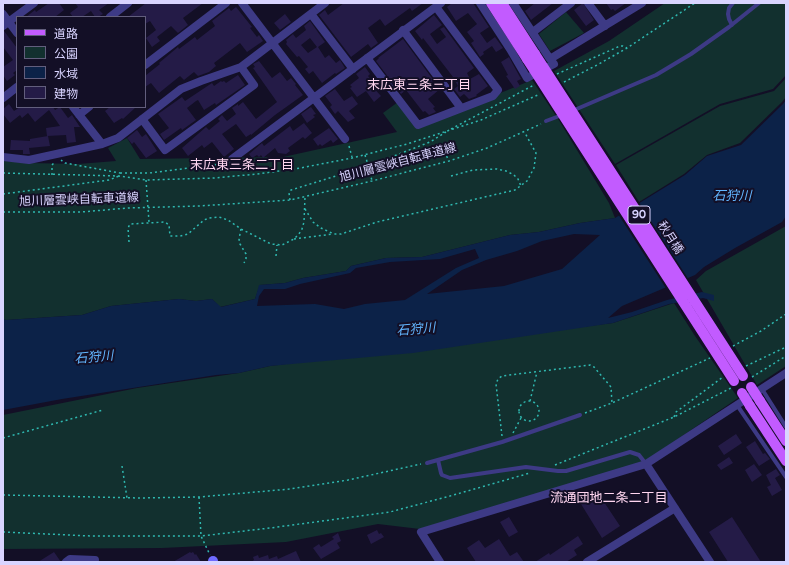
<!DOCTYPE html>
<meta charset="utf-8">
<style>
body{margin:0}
#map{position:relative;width:789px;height:565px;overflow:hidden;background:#130f26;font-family:"Varela Round","Noto Sans JP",sans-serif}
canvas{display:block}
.frame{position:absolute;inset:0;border:4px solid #d9d4ff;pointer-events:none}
.legend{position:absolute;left:16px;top:16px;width:130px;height:92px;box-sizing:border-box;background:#130f26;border:1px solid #625e7d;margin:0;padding:5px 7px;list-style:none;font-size:12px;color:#d9d4ff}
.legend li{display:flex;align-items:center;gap:8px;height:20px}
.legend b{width:20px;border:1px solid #625e7d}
</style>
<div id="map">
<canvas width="789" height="565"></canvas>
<div class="frame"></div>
<ul class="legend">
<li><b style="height:5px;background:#c25bff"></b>道路</li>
<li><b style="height:11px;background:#12302f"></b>公園</li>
<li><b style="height:11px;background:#0c2248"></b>水域</li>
<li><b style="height:11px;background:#241b47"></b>建物</li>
</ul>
</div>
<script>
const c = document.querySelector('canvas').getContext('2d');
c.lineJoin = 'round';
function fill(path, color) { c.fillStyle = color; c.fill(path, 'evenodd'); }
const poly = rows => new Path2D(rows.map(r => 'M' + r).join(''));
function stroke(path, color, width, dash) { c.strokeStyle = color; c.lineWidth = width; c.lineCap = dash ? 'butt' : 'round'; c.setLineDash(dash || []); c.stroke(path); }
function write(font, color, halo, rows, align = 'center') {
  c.font = font + ' "Varela Round","Noto Sans JP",sans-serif'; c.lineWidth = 4; c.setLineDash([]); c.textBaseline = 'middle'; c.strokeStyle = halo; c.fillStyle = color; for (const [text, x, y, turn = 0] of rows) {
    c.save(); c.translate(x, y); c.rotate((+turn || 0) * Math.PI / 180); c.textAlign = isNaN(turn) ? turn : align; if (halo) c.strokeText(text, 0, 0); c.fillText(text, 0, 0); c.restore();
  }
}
fill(poly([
 [665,3,786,3,786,75,773,89,720,104,615,164,554,71,609,41],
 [566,12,584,33,550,51,539,34],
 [786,78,786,97,782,102,740,143,707,155,684,174,639,202,616,165,720,106,774,91],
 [532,80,560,122,609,203,615,218,580,223,539,232,510,235,422,257,386,258,351,266,346,271,303,278,285,283,260,285,255,299,220,307,212,299,196,301,179,299,111,306,82,315,6,320,3,319,3,161,29,163,78,164,116,161,108,148,127,138,140,159,283,157,397,132,383,113,398,102,418,127],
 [786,226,786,366,757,385,696,280,706,271],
 [674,303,695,336,738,398,644,462,420,529,378,524,286,542,162,548,3,549,3,415,137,388,239,373,270,366,613,323]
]), '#12302f');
fill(poly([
 [786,100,786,216,782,222,735,248,704,267,695,275,622,306,608,318,632,312,667,300,702,292,714,295,714,301,703,298,669,304,613,323,413,353,270,366,239,373,216,375,62,399,3,410,3,319,6,320,82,315,111,306,179,299,196,301,212,299,221,307,255,299,259,285,285,283,303,278,346,271,351,266,386,258,422,257,510,235,539,232,580,223,615,218,685,175,707,156,741,145,783,104],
 [574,234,600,235,562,269,504,286,427,294,462,270,486,260,517,251,542,241],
 [475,249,479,258,456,268,405,300,365,304,344,309,315,304,257,306,259,296,264,289,285,289,300,284,350,273,356,268,390,262,440,259]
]), '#0c2248');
fill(poly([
 [638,201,689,280,667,290,618,214]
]), '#130f26');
fill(poly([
 [49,3,59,3,64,10,55,17,26,17,35,10,36,12],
 [75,3,109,3,99,10,103,14,98,17,95,17,91,11,82,17,73,17,70,13,78,7],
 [146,3,203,3,183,18,188,25,178,33,171,26,157,37,160,41,152,47,146,38,156,30,150,21,145,24,145,17,128,17],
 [344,3,423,3,412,11,410,8,385,26,380,19,368,28,378,43,371,48,368,44,351,57,319,15,325,10,328,15],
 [452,3,473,3,489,27,480,33,487,43,495,37,503,48,496,52,492,46,483,52,484,54,480,57,471,43,474,41,467,32,477,24,468,13,456,21,447,7],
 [535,3,553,3,531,20,525,11],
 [583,3,594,20,586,26,574,10],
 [606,3,626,3,615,11,613,9,611,10],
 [236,7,252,27,250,28,257,37,259,35,263,41,247,52,240,43,214,63,216,66,209,72,198,76,194,72,184,80,180,76,159,93,151,83,145,87,145,76,160,64,159,63,178,47,179,49,195,37,197,40,215,26,212,21,229,8,231,11],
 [285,14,291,22,280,30,274,23],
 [434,15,442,25,430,34,437,44,446,37,440,29,444,27,474,68,467,73,470,79,479,74,488,86,476,95,477,96,469,99,464,94,460,97,454,89,458,86,453,77,423,38,422,40,415,31],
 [310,21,325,42,318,47,325,58,329,55,336,63,340,60,345,68,336,74,335,73,322,83,313,71,309,74,305,69,308,67,299,56,297,57,286,44,287,42,286,40,293,34,296,38,306,30,304,26],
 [310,38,317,47,308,53,301,45],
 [3,31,4,31,17,48,17,70,13,73,15,75,7,81,3,75,3,67,13,60,3,47],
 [403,39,440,89,428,99,435,107,433,108,436,112,429,115,425,111,423,112,406,90,401,94,376,61,379,58,378,58],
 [509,57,521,79,517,81,520,86,515,89,506,76,508,75,501,62],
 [259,61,272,78,280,72,287,81,291,78,296,84,295,85,303,95,275,115,251,135,251,134,246,137,236,124,222,134,234,149,224,157,212,142,204,148,202,145,188,156,182,148,206,127,209,130,220,121,218,119,222,115,227,121,236,114,232,108,238,104,238,106,243,102,256,119,277,102,253,68,255,67,253,64],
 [365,67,370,74,368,76,372,81,369,83,381,96,374,102,366,91,357,97,350,88,352,87,350,85,359,78,356,74],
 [238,75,245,85,216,105,215,103,204,110,198,100,196,101,187,108,196,120,182,130,181,128,164,140,160,134,169,128,158,114,182,97,185,101,212,83,214,86,221,81,222,82,224,81,226,83],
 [335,89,344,101,352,96,358,104,349,111,355,118,348,122,338,111,335,114,330,107,332,105,325,96],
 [9,104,14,111,20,107,53,107,55,110,60,107,68,118,72,115,80,127,74,127,76,142,67,143,66,135,47,136,46,128,60,126,49,110,35,122,28,113,22,118,20,115,10,123,3,114,3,109],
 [110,107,136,107,123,119,122,118,114,123,105,111],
 [311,107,316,114,313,115,315,117,307,123,301,114],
 [304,123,312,133,305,139,303,137,288,148,290,151,286,154,278,153,275,148,263,158,261,155,259,157,257,155,252,158,249,154,262,143,264,146,290,126,293,131],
 [329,128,338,139,333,143,331,140,322,146,320,144,318,146,313,139],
 [137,130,142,137,146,134,157,151,146,158,134,142,132,144,127,138],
 [48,136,50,146,29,148,30,154,23,154,23,150,10,150,11,140,30,141,30,139],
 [736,434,742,443,724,455,718,446],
 [755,441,763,454,765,453,770,459,759,466,746,447],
 [729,457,733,463,721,470,717,465],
 [754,464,762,475,752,482,745,470],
 [776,469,780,475,775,478,782,490,772,496,767,487,771,485,766,475],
 [598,493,620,526,602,538,581,504],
 [509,517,518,532,509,537,500,522],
 [732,517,761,562,728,562,709,532],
 [377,530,379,534,381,533,384,537,371,544,367,535],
 [338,533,341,541,337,543,340,548,321,559,313,548,319,544,321,547,334,539,332,537],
 [578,536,583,544,574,550,577,555,566,562,535,562,549,553,550,555],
 [499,539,510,556,517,552,524,562,476,562,467,548,479,540,485,548],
 [296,551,301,562,251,562,254,560,253,557,258,555,259,558,268,555,269,559,277,556,278,559],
 [54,552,61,562,38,562],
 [190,552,191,553,193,552,195,555,196,554,201,562,173,562]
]), '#241b47');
stroke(poly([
 [557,74,620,46,623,46,627,48],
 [564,82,599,64,627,48,695,3],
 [451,129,534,85],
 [349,146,352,157],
 [365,155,369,168,439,152,445,153,449,161],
 [369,168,372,181],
 [3,173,119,176,146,180,214,178,257,174,295,169,352,158,407,144,481,120,540,94],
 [120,173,149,173,222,164,226,162],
 [52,175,52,165,55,162],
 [451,176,473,170,497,169,506,171,514,175,518,179,521,186],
 [146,180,149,222],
 [3,194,109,180,119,176,120,173,65,163,61,160],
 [290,200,289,193,291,190,368,166,430,142,446,132],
 [305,209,313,222,321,228,334,234,341,234,377,222,515,190,527,181,534,168,536,153,525,133],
 [3,212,81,212,128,208,199,206,290,200,372,181,449,161,487,148,541,124],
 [241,229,239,239,240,244,246,254,246,259,244,263],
 [294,239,333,234],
 [129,242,128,228,130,224,165,222,169,225,170,236,180,236,188,234,204,220,209,218,219,217,228,220,241,229,271,244,282,245,294,239,299,234,302,229,304,222,305,197],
 [276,256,277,245],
 [733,346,761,331,786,314],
 [746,366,786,347],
 [752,377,786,356],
 '519 411a10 10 0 1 1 20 0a10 10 0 1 1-20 0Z',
 [530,401,537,372],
 [585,413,612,403,710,358],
 [674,417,676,412,723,377],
 [513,433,521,418],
 [502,436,496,384,498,379,502,376,590,365,594,367,611,387,612,403],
 [3,438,103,410],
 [555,465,674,417,731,388],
 [122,466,127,498],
 [3,495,139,498,199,497,290,489,348,480,421,464],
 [199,497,201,536,210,555],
 [3,532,91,536,201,536,270,528,390,512,450,496,530,473]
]), '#2fb8b0', 1.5, [2, 3]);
stroke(poly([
 [732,25,729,19,728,14,729,8,733,3],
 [572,111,656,75,691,54,729,27,759,3],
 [546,121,562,115],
 [762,389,786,427],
 [737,405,786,477],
 [438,460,441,473,442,475,450,478,526,467,558,471,566,471,630,452,639,455,646,464],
 [427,463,502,442,580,415]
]), '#3d3a85', 4);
stroke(poly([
 [242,3,345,139],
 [480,3,510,49,527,78,554,64,550,59],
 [513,3,550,59,642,3],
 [588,3,605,26],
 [3,14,17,33],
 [311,14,353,69],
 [110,17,128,3],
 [3,26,34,3],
 [403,30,461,108],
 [533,32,571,3],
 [367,58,418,125,493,96,498,90,436,7],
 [145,65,226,3],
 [3,98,17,87],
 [73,107,102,144],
 [79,115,89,107],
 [142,119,165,150,254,85,241,67],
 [3,157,29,160,102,144,118,138,181,89,201,81,241,67,325,3],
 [232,159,441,3],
 [646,464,710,562],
 [66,562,70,559,95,560,94,562],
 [440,562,421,532,646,464,786,373],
 [587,562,675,508]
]), '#3d3a85', 8);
stroke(poly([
 [213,561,213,562]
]), '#6f6bff', 10);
stroke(poly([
 [491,3,527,59],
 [502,3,535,54],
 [760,401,786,441],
 [750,406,786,461]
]), '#c25bff', 10);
stroke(poly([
 [535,54,743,376],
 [527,59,734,381],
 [751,387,760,401],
 [742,393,750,406]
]), '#c25bff', 10);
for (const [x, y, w] of [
 [639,215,22]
]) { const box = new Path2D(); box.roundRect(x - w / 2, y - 9, w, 18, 3); c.fillStyle = '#130f26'; c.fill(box); stroke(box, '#d9d4ff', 1); }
write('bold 11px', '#d9d4ff', null, [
 ["90",639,215]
]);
write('12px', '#d9d4ff', '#130f26', [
 ["旭川層雲峡自転車道線",398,163,-15],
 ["旭川層雲峡自転車道線",79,200,-2],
 ["秋月橋",670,238,57]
]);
write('13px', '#ffd6f0', '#130f26', [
 ["末広東三条三丁目",419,86],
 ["末広東三条二丁目",242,166],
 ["流通団地二条二丁目",609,499]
]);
write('italic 13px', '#62b6ff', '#130f26', [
 ["石狩川",732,197],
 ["石狩川",416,330,-5],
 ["石狩川",94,358,-5]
]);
</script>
